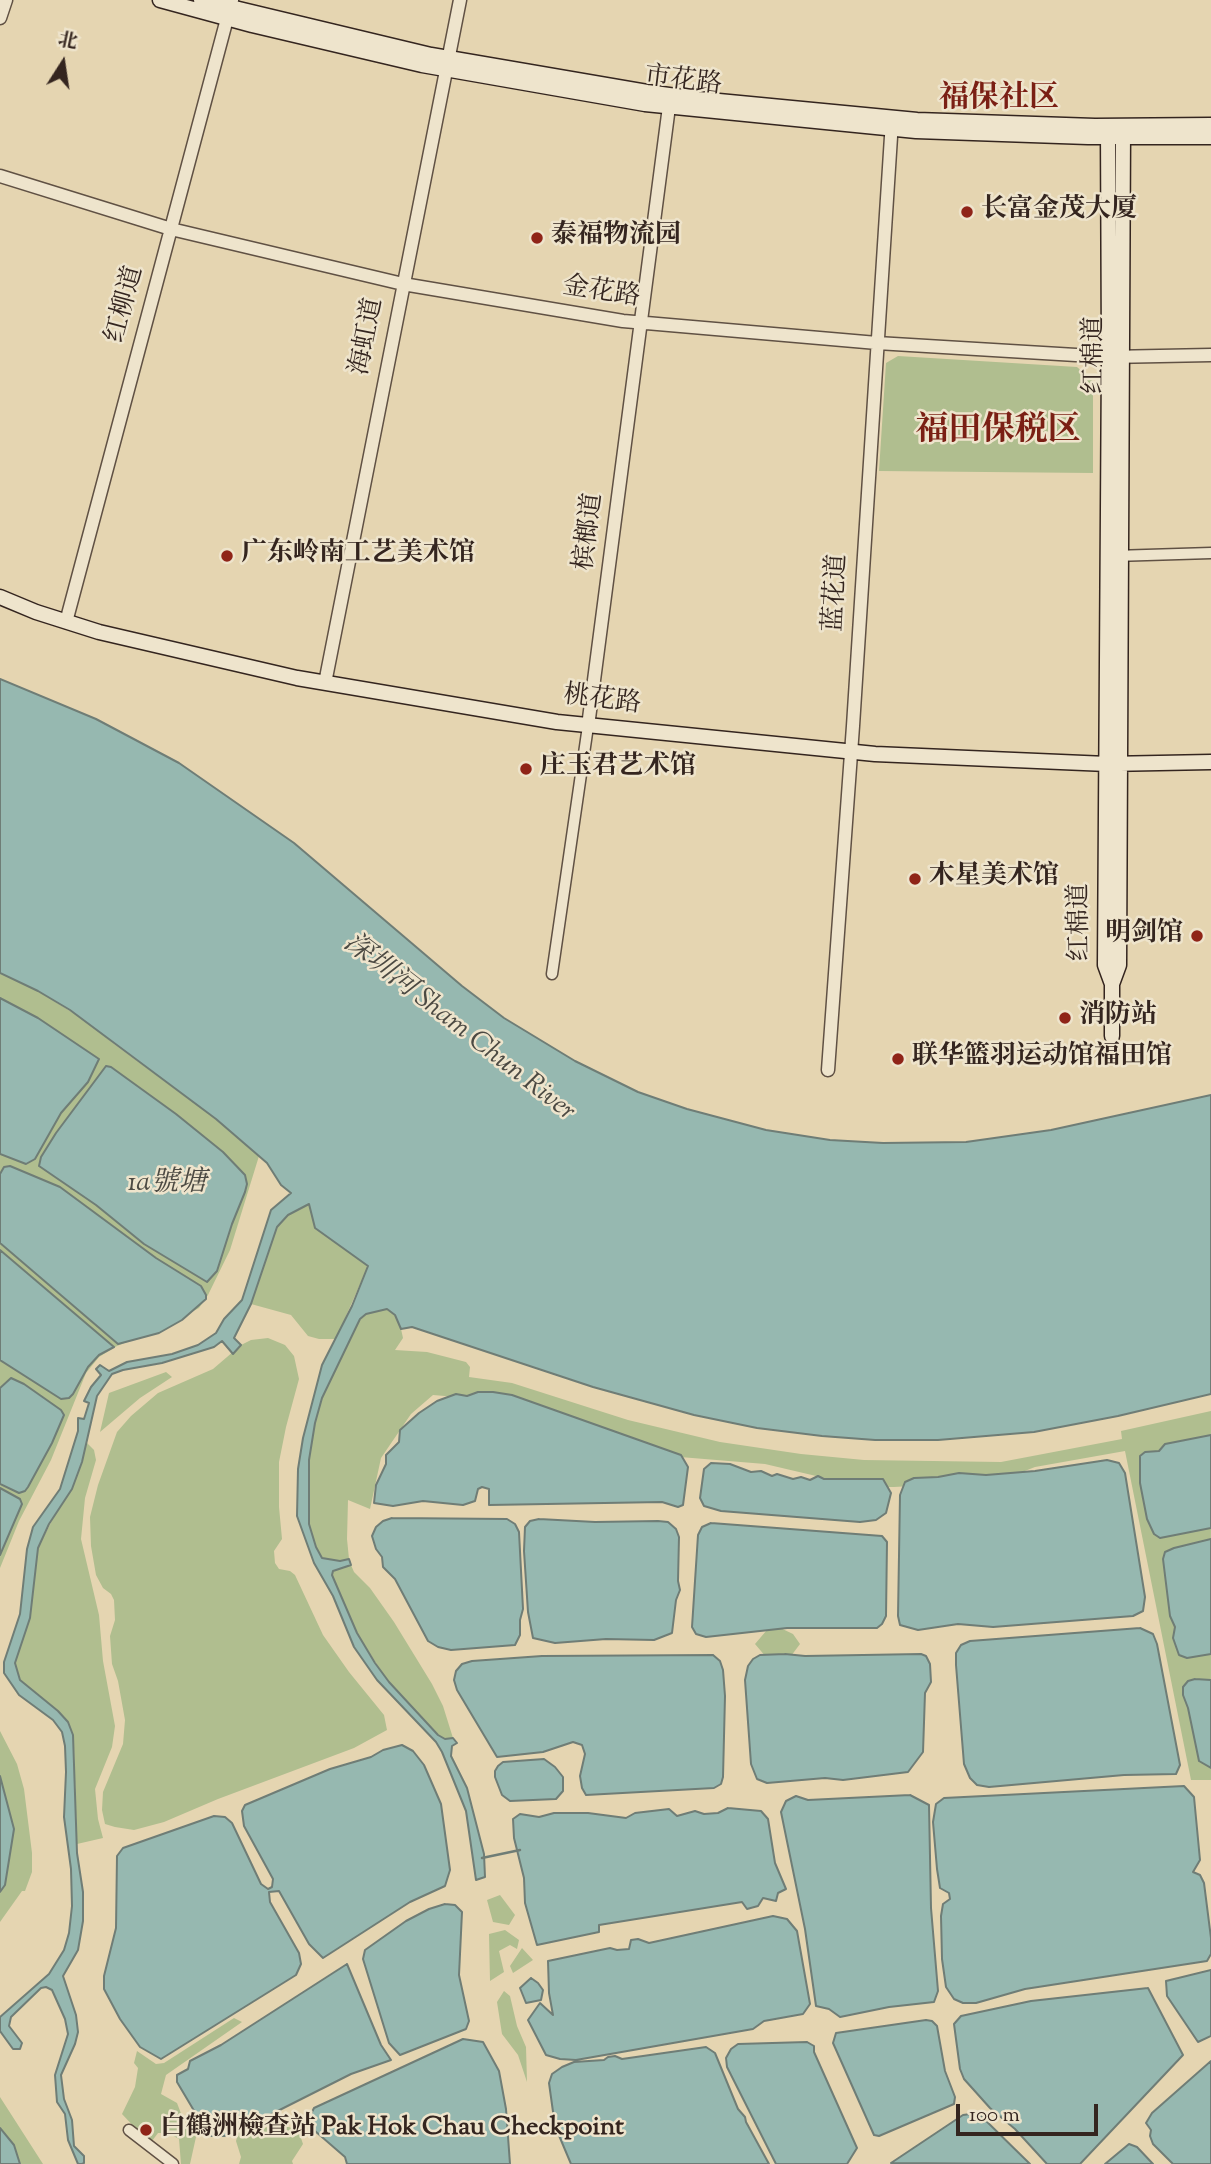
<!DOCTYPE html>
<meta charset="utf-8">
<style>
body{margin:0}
#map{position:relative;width:1211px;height:2164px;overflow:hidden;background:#e5d5b1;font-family:"Sorts Mill Goudy","Noto Serif SC",serif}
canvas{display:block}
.north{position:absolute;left:28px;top:28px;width:70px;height:70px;-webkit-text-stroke:5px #eee4cc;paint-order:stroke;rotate:12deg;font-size:19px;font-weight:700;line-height:28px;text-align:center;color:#34251f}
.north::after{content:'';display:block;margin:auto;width:24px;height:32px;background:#34251f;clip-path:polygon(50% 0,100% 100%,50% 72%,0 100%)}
.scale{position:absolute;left:956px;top:2104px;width:142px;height:32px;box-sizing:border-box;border:4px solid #34251f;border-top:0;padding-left:9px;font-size:21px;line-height:24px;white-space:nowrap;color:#34251f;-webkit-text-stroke:5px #eee4cc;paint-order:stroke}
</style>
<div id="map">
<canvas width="1211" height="2164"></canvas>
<div class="north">北</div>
<div class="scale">100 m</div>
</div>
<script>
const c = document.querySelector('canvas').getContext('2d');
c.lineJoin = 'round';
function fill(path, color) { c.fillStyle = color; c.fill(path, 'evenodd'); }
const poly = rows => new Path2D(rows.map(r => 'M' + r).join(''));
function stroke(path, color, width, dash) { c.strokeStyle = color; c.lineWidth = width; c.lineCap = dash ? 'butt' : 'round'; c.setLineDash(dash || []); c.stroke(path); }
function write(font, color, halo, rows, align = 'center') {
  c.font = font + ' "Sorts Mill Goudy","Noto Serif SC",serif'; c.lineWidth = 5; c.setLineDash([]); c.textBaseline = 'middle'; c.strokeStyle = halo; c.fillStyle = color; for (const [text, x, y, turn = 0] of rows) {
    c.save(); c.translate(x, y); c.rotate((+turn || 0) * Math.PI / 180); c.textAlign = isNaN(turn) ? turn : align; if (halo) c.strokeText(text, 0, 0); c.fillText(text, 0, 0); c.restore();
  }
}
fill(poly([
 [898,356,1077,367,1093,381,1093,473,879,471,886,363],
 [0,973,38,991,86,1021,114,1044,216,1119,259,1156,230,1250,208,1295,199,1308,158,1330,117,1346,99,1357,86,1373,51,1460,19,1521,0,1568],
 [309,1203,315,1228,368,1266,336,1339,319,1339,308,1336,291,1315,251,1304,277,1227,288,1215],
 [382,1308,1211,1394,1118,1416,1034,1432,938,1440,875,1440,757,1428,694,1415,593,1387,412,1327,401,1329,403,1338,395,1350,427,1352,466,1362,470,1367,469,1377,512,1383,628,1420,720,1442,801,1454,864,1460,1001,1462,1122,1439,1121,1431,1211,1411,1211,1780,1191,1780,1125,1451,1035,1467,999,1481,894,1487,863,1487,765,1464,668,1456,480,1399,433,1395,411,1414,381,1458,370,1509,348,1500,347,1539,349,1559,341,1561,322,1558,316,1547,309,1524,309,1460,315,1423,322,1398,360,1320,366,1314],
 [268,1338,285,1345,294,1356,299,1379,286,1427,279,1462,279,1507,282,1539,274,1551,275,1563,279,1569,290,1571,295,1575,323,1635,349,1672,384,1715,387,1730,354,1748,218,1799,164,1822,134,1830,115,1827,105,1824,102,1810,103,1792,123,1744,125,1720,118,1681,112,1664,110,1636,115,1620,114,1600,111,1594,103,1588,96,1575,91,1546,90,1517,98,1485,117,1432,131,1416,158,1393,213,1369,241,1345,251,1340],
 [166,1372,172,1377,140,1398,100,1432,109,1393],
 [86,1442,94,1450,96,1460,85,1498,81,1539,99,1615,103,1661,115,1726,112,1747,95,1789,98,1819,103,1838,77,1844,74,1746,20,1680,15,1663,30,1618,38,1548,82,1462],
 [351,1565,354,1572,370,1588,394,1622,432,1684,443,1706,453,1738,445,1739,438,1735,388,1682,357,1633,332,1575,332,1571],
 [772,1624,793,1634,800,1644,788,1660,772,1664,755,1644],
 [0,1731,17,1764,24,1789,32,1853,32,1872,25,1891,22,1891,0,1922],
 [500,1895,515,1915,509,1925,493,1922,487,1900],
 [505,1930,519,1940,517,1949,510,1945,499,1951,504,1972,490,1981,489,1934],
 [522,1948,533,1960,513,1973,510,1966],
 [504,1991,510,1996,517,2026,526,2047,527,2082,518,2055,502,2034,497,2002],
 [234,2018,242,2022,166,2075,161,2094,177,2103,185,2124,196,2137,190,2164,181,2164,179,2139,168,2133,158,2133,152,2141,138,2131,122,2114,135,2087,138,2068,134,2063,137,2051,156,2064,164,2063],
 [0,2097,43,2164,0,2164],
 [241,2124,256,2132,274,2124,298,2129,303,2144,292,2161,293,2164,239,2164,241,2157,236,2141]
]), '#b0be8f');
const water = poly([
 [0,679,96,719,179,763,294,843,462,986,504,1018,575,1061,638,1092,687,1109,766,1130,830,1140,883,1143,966,1142,1051,1130,1211,1095,1211,1394,1118,1416,1034,1432,938,1440,875,1440,822,1436,757,1428,694,1415,593,1387,412,1327,401,1329,395,1315,387,1309,366,1314,360,1319,322,1398,315,1423,309,1460,309,1524,316,1547,322,1558,340,1561,349,1559,351,1565,333,1571,332,1575,357,1633,375,1663,389,1682,438,1735,445,1739,453,1738,457,1743,452,1746,451,1756,467,1788,484,1854,485,1877,476,1880,466,1811,442,1752,436,1742,377,1680,354,1647,333,1596,314,1563,297,1516,298,1469,303,1438,322,1365,352,1306,368,1266,315,1228,309,1204,288,1215,277,1227,251,1304,234,1338,241,1345,233,1354,222,1341,214,1347,162,1363,123,1370,112,1374,97,1396,82,1462,72,1489,49,1524,38,1548,30,1618,15,1663,20,1680,58,1711,68,1722,73,1735,77,1853,83,1892,83,1921,78,1950,63,1976,76,2015,78,2032,75,2044,61,2075,64,2099,72,2120,74,2146,84,2156,84,2163,82,2164,78,2164,68,2140,65,2114,57,2102,55,2075,68,2034,65,2019,52,1990,46,1987,41,1988,11,2017,9,2026,22,2043,20,2049,13,2049,0,2031,0,2017,49,1974,64,1950,69,1933,72,1906,71,1869,64,1817,66,1772,65,1746,62,1732,53,1720,19,1695,4,1673,4,1662,20,1614,27,1549,33,1527,60,1489,78,1431,78,1418,84,1419,89,1403,84,1401,91,1387,101,1375,96,1369,100,1365,109,1371,127,1362,172,1354,198,1345,216,1333,224,1319,242,1300,271,1210,291,1193,281,1185,267,1163,216,1119,70,1010,38,991,0,973,0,679],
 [0,998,38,1018,99,1059,88,1082,61,1113,35,1159,26,1164,0,1154,0,998],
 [106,1066,111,1067,176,1114,223,1152,245,1175,247,1184,245,1192,232,1224,217,1271,207,1282,144,1244,96,1205,39,1166,41,1157,56,1133,106,1066],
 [10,1166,60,1187,156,1258,201,1286,206,1295,206,1299,182,1320,159,1333,118,1344,0,1243,0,1174,4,1167,10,1166],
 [0,1250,114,1347,99,1355,88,1367,73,1394,69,1398,61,1399,0,1360,0,1250],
 [11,1378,24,1384,61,1410,64,1415,52,1443,28,1487,25,1491,19,1493,0,1484,0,1388,11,1378],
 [478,1392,493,1392,512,1395,681,1455,688,1467,683,1505,678,1507,662,1502,489,1505,489,1489,482,1487,478,1489,475,1501,463,1505,423,1501,393,1506,374,1503,376,1485,386,1464,386,1455,399,1442,400,1430,419,1413,437,1401,456,1394,467,1396,478,1392],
 [1211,1435,1211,1528,1160,1538,1154,1534,1147,1519,1140,1483,1140,1456,1145,1452,1159,1451,1165,1444,1211,1435],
 [1107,1460,1119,1463,1125,1473,1145,1597,1143,1611,1133,1616,993,1627,958,1624,918,1630,900,1625,898,1616,900,1495,905,1482,914,1478,938,1477,959,1473,986,1475,1035,1471,1107,1460],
 [711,1463,730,1464,751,1472,761,1471,772,1476,777,1474,793,1479,801,1477,810,1480,818,1476,824,1479,883,1479,891,1493,886,1513,876,1520,860,1522,721,1511,704,1506,700,1498,704,1469,711,1463],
 [0,1488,20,1499,22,1504,0,1555,0,1488],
 [392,1518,507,1519,515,1524,519,1532,523,1609,520,1620,520,1635,515,1645,451,1650,438,1647,428,1641,395,1579,383,1567,382,1557,376,1549,372,1536,376,1527,383,1521,392,1518],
 [539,1519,595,1522,658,1521,668,1522,676,1529,679,1537,678,1581,680,1590,676,1600,672,1633,654,1640,606,1639,555,1643,533,1638,528,1612,524,1551,525,1527,530,1521,539,1519],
 [711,1523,882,1536,887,1542,886,1616,882,1624,877,1628,787,1628,706,1637,696,1634,692,1627,698,1535,702,1527,711,1523],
 [1211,1539,1211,1654,1187,1658,1179,1655,1173,1638,1175,1627,1170,1616,1163,1559,1165,1552,1174,1548,1211,1539],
 [1140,1628,1153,1634,1157,1644,1180,1765,1176,1774,1124,1775,989,1787,977,1785,970,1778,964,1764,956,1665,956,1653,961,1645,970,1641,1140,1628],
 [785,1654,805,1656,921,1654,926,1656,930,1664,931,1682,925,1693,923,1752,908,1772,843,1780,825,1778,767,1783,757,1779,751,1764,745,1680,748,1666,753,1659,760,1655,785,1654],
 [713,1655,720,1661,723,1670,725,1696,723,1777,721,1784,714,1788,586,1795,582,1788,580,1776,585,1754,582,1745,573,1742,543,1752,497,1757,457,1690,454,1680,456,1671,462,1664,472,1661,542,1656,713,1655],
 [1195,1679,1211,1680,1211,1768,1199,1761,1188,1708,1183,1695,1183,1687,1188,1681,1195,1679],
 [402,1745,413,1751,424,1765,441,1804,450,1870,445,1886,410,1902,323,1958,309,1944,279,1891,269,1892,270,1902,299,1953,301,1964,296,1975,161,2059,140,2047,120,2019,104,1989,104,1976,116,1928,117,1856,123,1848,214,1816,225,1817,232,1823,261,1884,268,1889,272,1887,273,1879,244,1826,242,1811,245,1805,330,1769,371,1757,383,1750,402,1745],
 [544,1759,555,1767,563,1777,563,1791,556,1799,510,1801,502,1795,495,1777,495,1771,498,1766,503,1762,544,1759],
 [0,1776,14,1829,5,1885,0,1892,0,1776],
 [1184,1786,1194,1797,1200,1860,1193,1872,1200,1875,1204,1883,1211,1938,1211,1954,1207,1961,1025,1989,976,2003,963,2003,954,1999,946,1987,942,1959,941,1916,943,1904,950,1899,949,1893,940,1888,937,1869,933,1822,936,1804,944,1798,1184,1786],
 [910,1795,929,1805,931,1908,938,1991,934,2002,889,2007,840,2017,829,2009,816,2006,805,1929,781,1812,786,1801,796,1796,808,1800,910,1795],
 [728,1808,761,1811,768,1819,775,1863,786,1889,778,1893,776,1901,763,1898,758,1906,747,1909,742,1902,599,1925,599,1932,537,1945,525,1903,524,1878,514,1838,513,1819,520,1814,539,1817,554,1813,588,1813,626,1818,635,1813,669,1809,677,1816,695,1811,704,1814,718,1813,728,1808],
 [445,1904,455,1905,462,1912,459,1975,469,2021,466,2029,400,2055,389,2043,363,1959,365,1950,406,1921,429,1909,445,1904],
 [773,1916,787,1919,797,1931,810,2004,803,2014,764,2021,753,2029,576,2060,560,2059,546,2055,528,2020,540,2003,553,2015,549,1993,548,1961,610,1948,617,1950,629,1949,631,1940,638,1939,649,1943,773,1916],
 [347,1964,381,2045,391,2060,351,2074,228,2136,209,2136,177,2082,177,2075,188,2069,190,2061,221,2045,347,1964],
 [1211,1970,1211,2036,1198,2042,1167,1996,1166,1981,1211,1970],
 [531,1978,538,1983,543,1990,541,2000,526,2003,520,1988,531,1978],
 [1148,1988,1183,2055,1080,2164,1047,2164,1015,2129,990,2108,964,2079,960,2069,954,2024,961,2016,1031,2001,1148,1988],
 [926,2020,932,2021,937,2026,945,2071,955,2097,954,2104,879,2136,874,2135,833,2043,836,2033,926,2020],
 [463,2039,483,2042,499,2071,506,2109,510,2164,347,2164,345,2157,315,2131,309,2118,314,2108,463,2039],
 [807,2042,814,2046,814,2052,857,2148,847,2164,776,2164,727,2067,726,2058,731,2049,738,2044,807,2042],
 [706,2047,715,2053,738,2109,745,2117,746,2122,769,2164,571,2164,555,2126,549,2083,552,2074,562,2067,574,2062,604,2060,608,2057,615,2056,622,2059,706,2047],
 [1211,2061,1211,2164,1173,2164,1153,2144,1150,2136,1151,2130,1146,2123,1152,2113,1211,2061],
 [978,2113,1030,2164,891,2163,963,2115,978,2113],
 [0,2128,14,2145,20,2164,0,2164,0,2128],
 [1129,2144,1137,2147,1153,2164,1105,2164,1129,2144]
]);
fill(water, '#96b8b0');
stroke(water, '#6f7d76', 2);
stroke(poly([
 [482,1858,520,1850]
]), '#6f7d76', 2.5);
const minor = poly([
 [1114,556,1211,553],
 [552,974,588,726],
 [129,2130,173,2164]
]);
const tertiary = poly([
 [0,18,6,0],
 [0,176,171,229,403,284,623,321,877,343,1109,357,1211,355],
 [66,622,232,0],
 [325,683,460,0],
 [588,726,670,99],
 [828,1070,853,726,892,121]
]);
const secondary = poly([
 [160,0,252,25,422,65,645,104,916,131,1088,137,1211,137],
 [201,0,431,55,647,92,698,99,917,120,1095,126,1211,125],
 [1108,129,1109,357,1105,965,1112,984],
 [0,597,36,612,99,632,297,678,557,722,875,754,1107,764,1211,762],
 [1112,1036,1112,984,1119,965,1123,129]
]);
stroke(minor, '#605144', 13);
stroke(tertiary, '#605144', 15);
stroke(secondary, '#34251f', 17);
stroke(minor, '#eee4cc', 10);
stroke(tertiary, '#eee4cc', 12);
stroke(secondary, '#eee4cc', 14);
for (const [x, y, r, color] of [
 [967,212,7,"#8f2418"],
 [537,238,7,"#8f2418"],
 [227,556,7,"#8f2418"],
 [526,769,7,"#8f2418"],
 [915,879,7,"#8f2418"],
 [1197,936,7,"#8f2418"],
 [1065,1018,7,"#8f2418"],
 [898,1059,7,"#8f2418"],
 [146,2130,7,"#8f2418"]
]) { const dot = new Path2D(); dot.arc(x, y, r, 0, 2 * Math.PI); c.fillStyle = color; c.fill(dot); stroke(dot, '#eee4cc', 2.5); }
write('26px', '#34251f', '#eee4cc', [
 ["市花路",683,83,7],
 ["金花路",601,294,9],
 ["红柳道",127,305,-75],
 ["海虹道",369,337,-79],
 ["红棉道",1097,355,-90],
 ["槟榔道",591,532,-83],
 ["蓝花道",838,593,-87],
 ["桃花路",602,702,7],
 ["红棉道",1082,922,-91]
]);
write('bold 26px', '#34251f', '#eee4cc', [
 ["长富金茂大厦",981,212],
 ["泰福物流园",551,238],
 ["广东岭南工艺美术馆",241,556],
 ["庄玉君艺术馆",540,769],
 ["木星美术馆",929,879],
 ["明剑馆",1183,936,"right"],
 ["消防站",1079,1018],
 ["联华篮羽运动馆福田馆",912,1059],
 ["白鶴洲檢查站 Pak Hok Chau Checkpoint",160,2130]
], 'left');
write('italic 28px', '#4c4a43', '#eee4cc', [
 ["深圳河 Sham Chun River",458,1029,38],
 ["1a號塘",167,1185]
]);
write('bold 30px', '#7a1f14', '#eee4cc', [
 ["福保社区",999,101]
]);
write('bold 33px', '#7a1f14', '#eee4cc', [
 ["福田保税区",998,433]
]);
</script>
